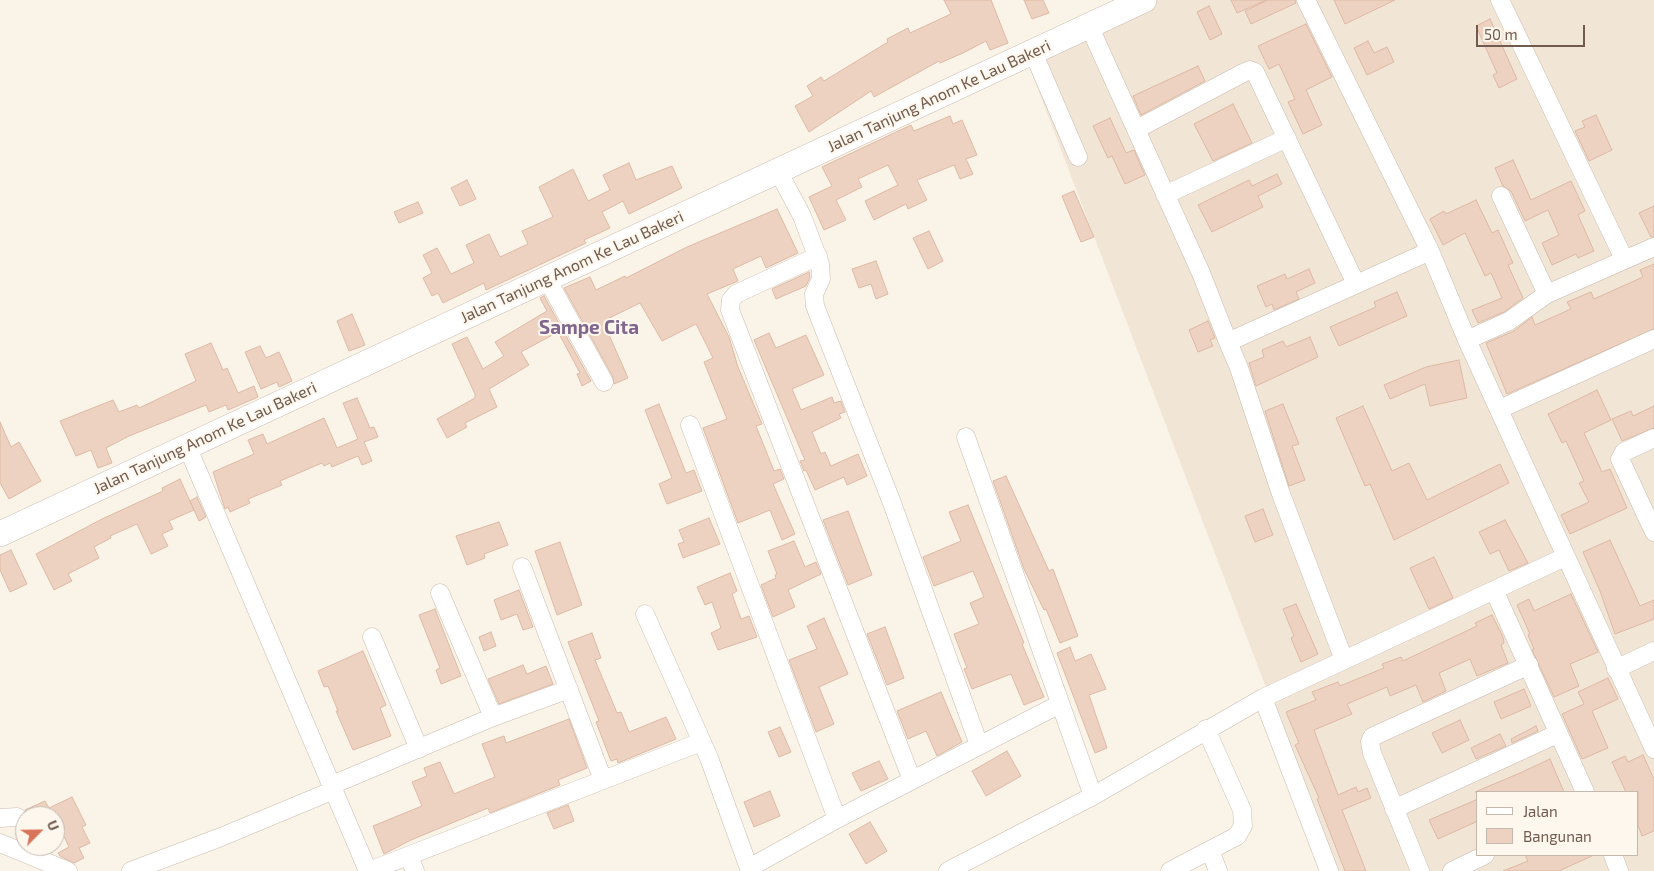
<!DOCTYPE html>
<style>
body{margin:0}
#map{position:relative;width:1654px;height:871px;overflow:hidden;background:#faf3e7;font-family:"Exo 2",sans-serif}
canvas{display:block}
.legend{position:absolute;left:1476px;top:791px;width:162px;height:65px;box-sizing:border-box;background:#fdf7ed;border:1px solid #c5b8ad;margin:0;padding:6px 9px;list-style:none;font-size:15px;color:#715a4e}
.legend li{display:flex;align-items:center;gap:10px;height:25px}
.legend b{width:25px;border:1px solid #c5b8ad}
.north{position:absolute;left:15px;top:806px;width:50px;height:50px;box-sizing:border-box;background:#fdf7ed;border:1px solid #c5b8ad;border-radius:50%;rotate:67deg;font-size:14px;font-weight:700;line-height:20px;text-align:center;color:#715a4e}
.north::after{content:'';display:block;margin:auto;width:18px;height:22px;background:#d87459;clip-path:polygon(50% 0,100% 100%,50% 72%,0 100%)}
.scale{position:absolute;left:1476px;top:25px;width:109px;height:22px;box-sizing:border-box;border:2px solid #715a4e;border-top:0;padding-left:6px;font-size:15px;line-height:18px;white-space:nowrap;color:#715a4e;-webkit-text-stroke:4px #fdf7ed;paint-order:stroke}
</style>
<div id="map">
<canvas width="1654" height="871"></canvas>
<ul class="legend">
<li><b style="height:6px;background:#fff"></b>Jalan</li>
<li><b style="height:14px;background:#edd2c2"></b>Bangunan</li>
</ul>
<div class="north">U</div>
<div class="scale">50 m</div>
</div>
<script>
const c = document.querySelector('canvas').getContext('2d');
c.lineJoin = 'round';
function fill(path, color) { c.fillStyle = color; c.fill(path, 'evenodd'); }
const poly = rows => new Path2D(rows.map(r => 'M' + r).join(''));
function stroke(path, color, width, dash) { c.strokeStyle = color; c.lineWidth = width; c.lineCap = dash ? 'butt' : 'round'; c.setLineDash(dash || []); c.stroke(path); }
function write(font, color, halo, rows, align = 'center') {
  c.font = font + ' "Exo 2",sans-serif'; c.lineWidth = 4; c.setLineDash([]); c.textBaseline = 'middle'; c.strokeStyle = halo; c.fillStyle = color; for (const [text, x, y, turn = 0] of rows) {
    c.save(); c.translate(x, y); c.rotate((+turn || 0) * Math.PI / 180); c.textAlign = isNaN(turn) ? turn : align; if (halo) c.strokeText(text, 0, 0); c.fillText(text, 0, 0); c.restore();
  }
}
fill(poly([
 [1158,0,1654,0,1654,871,1336,871,1026,58],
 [1478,792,1638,792,1638,855,1478,855]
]), '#f1e5d6');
const building = poly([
 [944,0,991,0,1008,43,990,50,986,41,963,53,940,63,939,61,874,97,871,91,809,132,795,106,813,96,807,86,821,77,824,81,888,42,887,39,908,28,910,33,951,14,944,0],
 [1024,0,1043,0,1049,13,1032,19,1024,0],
 [1231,0,1266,0,1237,13,1231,0],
 [1268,0,1295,0,1296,3,1251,24,1245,11,1268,0],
 [1334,0,1395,0,1345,24,1334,0],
 [1209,6,1222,34,1210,40,1197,12,1209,6],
 [1490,19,1517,79,1499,88,1493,75,1497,73,1476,26,1490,19],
 [1306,24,1332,77,1306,90,1322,125,1303,134,1288,102,1295,99,1279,64,1269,69,1258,46,1306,24],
 [1368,41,1374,53,1387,47,1394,62,1367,75,1354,48,1368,41],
 [1198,66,1205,81,1141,115,1133,96,1198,66],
 [1233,104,1252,143,1213,161,1194,124,1233,104],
 [1596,115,1612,150,1589,161,1575,131,1585,127,1582,121,1596,115],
 [950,116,953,124,962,120,977,155,966,159,973,174,960,179,954,165,917,180,927,200,908,209,906,204,874,220,865,201,898,185,888,165,858,179,862,187,836,200,846,220,824,230,809,197,832,186,822,167,911,125,914,131,950,116],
 [1110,118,1126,153,1134,150,1145,175,1125,184,1112,156,1108,158,1093,126,1110,118],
 [1513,160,1531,200,1571,181,1585,211,1578,215,1594,251,1578,258,1576,254,1552,265,1542,243,1559,235,1548,210,1525,221,1511,191,1503,186,1495,168,1513,160],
 [629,163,636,180,672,166,682,188,629,214,623,201,602,212,610,228,584,240,586,243,486,290,484,283,443,303,438,293,432,296,423,278,432,273,423,255,437,248,451,274,474,263,466,245,489,234,500,257,528,244,522,231,553,217,539,187,573,169,588,201,610,190,603,175,629,163],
 [1277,174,1282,184,1258,196,1263,207,1212,232,1198,205,1249,180,1252,186,1277,174],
 [467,180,476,199,460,206,451,188,467,180],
 [1074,191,1094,237,1081,242,1062,196,1074,191],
 [1476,200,1492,233,1498,230,1513,263,1508,265,1523,298,1504,312,1478,323,1472,310,1502,298,1491,273,1485,276,1465,233,1443,245,1430,219,1444,211,1446,214,1476,200],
 [418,202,423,213,399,223,394,212,418,202],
 [1654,206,1654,237,1651,237,1639,213,1654,206],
 [777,209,798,253,766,268,761,256,733,269,738,281,707,294,729,337,738,367,762,424,756,426,774,471,780,469,784,479,773,484,795,534,782,540,770,510,738,523,703,428,727,419,704,362,713,358,696,324,662,341,640,303,605,320,608,327,606,328,628,378,614,384,613,377,564,288,590,277,596,290,625,276,626,278,687,247,777,209],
 [929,231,943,261,928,269,913,238,929,231],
 [876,261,888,294,876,299,871,284,859,288,852,269,876,261],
 [1654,264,1654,329,1507,394,1486,343,1514,331,1532,317,1535,325,1571,309,1567,302,1591,292,1594,299,1643,277,1640,270,1654,264],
 [1309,269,1315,283,1296,292,1299,299,1274,310,1272,304,1266,307,1257,286,1285,274,1287,279,1309,269],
 [809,272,810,277,806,286,776,299,772,289,809,272],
 [1397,292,1407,316,1339,346,1330,327,1376,307,1374,302,1397,292],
 [544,296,591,381,582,386,577,374,580,373,558,332,521,352,529,365,489,389,497,407,465,423,467,427,447,438,437,419,475,398,475,394,452,344,467,337,483,369,504,356,495,342,547,311,540,298,544,296],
 [352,314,365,345,349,351,337,321,352,314],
 [1208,321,1215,338,1210,340,1213,346,1198,352,1189,330,1208,321],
 [769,333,776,348,806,335,824,375,792,389,801,410,832,397,834,403,841,401,845,412,839,414,841,418,812,432,821,454,825,452,831,466,858,454,867,476,847,485,844,477,815,490,806,470,804,471,800,461,805,460,754,340,769,333],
 [1310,337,1318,357,1256,386,1249,363,1264,357,1262,350,1283,341,1286,347,1310,337],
 [211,343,223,370,227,368,238,393,254,386,258,397,228,410,226,405,209,412,206,405,129,436,106,448,112,463,98,468,91,450,76,456,60,421,113,400,119,412,137,405,139,408,196,381,185,354,211,343],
 [260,346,266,358,279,352,292,381,279,387,277,382,261,389,245,352,260,346],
 [1459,360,1467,398,1430,406,1425,384,1390,399,1384,385,1426,367,1459,360],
 [1597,390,1611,420,1584,433,1602,472,1610,469,1627,508,1570,534,1561,515,1589,502,1579,483,1584,481,1566,441,1562,443,1548,414,1597,390],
 [357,398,370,428,374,427,378,437,364,442,372,461,362,465,358,456,332,467,330,463,324,466,322,463,280,481,282,485,248,499,250,503,230,512,228,507,225,509,213,472,254,454,248,440,263,434,267,444,324,418,337,448,358,439,343,403,357,398],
 [659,404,686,473,694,470,702,491,667,504,659,484,672,478,645,410,659,404],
 [1283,404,1299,444,1292,446,1305,480,1289,486,1265,411,1283,404],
 [1363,406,1392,471,1409,463,1427,500,1500,464,1509,483,1394,540,1370,484,1365,486,1336,418,1363,406],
 [1654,406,1654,428,1622,441,1612,419,1631,411,1633,416,1654,406],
 [0,422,11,447,19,442,41,481,9,499,0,483,0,422],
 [1006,476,1049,571,1053,569,1078,636,1060,643,1046,609,1044,610,1024,569,993,481,1006,476],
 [180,479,194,510,169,521,173,529,162,534,168,546,151,554,137,524,110,536,111,538,94,547,99,558,68,574,72,581,54,590,36,554,102,519,163,491,162,488,180,479],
 [197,497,206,517,199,521,190,501,197,497],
 [968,505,1024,643,1022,644,1044,697,1024,705,1011,674,972,689,964,669,967,668,954,634,979,624,970,603,984,597,973,571,934,586,923,557,961,541,949,512,968,505],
 [1263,509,1273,535,1255,542,1245,516,1263,509],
 [848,511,872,575,848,585,823,520,848,511],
 [709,518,720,544,683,558,678,544,684,542,679,530,709,518],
 [1505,520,1528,563,1509,571,1499,550,1490,554,1479,532,1505,520],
 [499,522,508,545,484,554,485,558,467,565,456,536,499,522],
 [1610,540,1640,606,1654,600,1654,619,1615,634,1600,591,1583,552,1610,540],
 [794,541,805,567,816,562,821,574,788,590,795,607,773,617,761,585,776,578,775,575,777,574,768,551,794,541],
 [560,542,582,605,557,615,535,551,560,542],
 [11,550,27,584,10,592,0,570,0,555,11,550],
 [1434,557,1453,598,1429,609,1410,568,1434,557],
 [730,573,737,591,732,594,741,619,749,616,757,637,718,650,711,633,721,628,712,602,705,605,697,587,730,573],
 [519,590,533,627,523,630,517,614,501,620,494,600,519,590],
 [1571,594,1598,652,1570,664,1579,686,1554,697,1532,650,1534,649,1528,635,1530,634,1517,605,1529,599,1534,611,1571,594],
 [1296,604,1318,654,1301,662,1291,638,1294,636,1283,609,1296,604],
 [435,609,461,676,441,684,436,670,440,668,419,615,435,609],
 [1492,615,1503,637,1504,643,1501,645,1508,663,1477,676,1470,659,1439,673,1446,691,1423,702,1416,685,1390,696,1387,687,1347,704,1352,714,1314,730,1338,795,1356,787,1358,792,1367,788,1371,798,1342,810,1366,871,1345,871,1317,799,1319,798,1295,745,1299,743,1286,712,1316,700,1312,692,1338,682,1340,686,1384,668,1382,664,1401,657,1403,661,1477,626,1475,623,1492,615],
 [824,618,848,674,819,687,834,724,816,732,789,660,817,649,807,626,824,618],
 [885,627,904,678,887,685,867,634,885,627],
 [491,632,496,646,484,651,479,637,491,632],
 [592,633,601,658,595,660,617,713,621,712,629,732,666,717,676,739,618,763,617,759,611,761,596,722,599,721,568,642,592,633],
 [1070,647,1075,661,1091,654,1106,689,1089,695,1107,748,1095,753,1057,653,1070,647],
 [363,651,386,705,380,708,391,736,353,750,336,711,338,711,328,686,324,687,318,671,363,651],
 [523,665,527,674,546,666,553,684,499,704,488,679,523,665],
 [1608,678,1618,699,1592,711,1608,748,1582,759,1562,714,1584,704,1578,692,1608,678],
 [1524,689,1531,706,1501,719,1494,702,1524,689],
 [941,692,962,742,937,756,926,731,908,739,897,711,941,692],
 [569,719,587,768,558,780,560,785,490,813,488,808,411,840,384,854,373,826,422,806,412,782,427,776,424,768,440,762,454,794,495,777,482,744,504,736,506,743,569,719],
 [1460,720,1469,740,1442,753,1432,733,1460,720],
 [1536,726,1538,731,1512,743,1511,739,1536,726],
 [780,727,791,752,779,757,768,732,780,727],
 [1500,734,1506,746,1476,759,1471,748,1500,734],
 [1007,751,1021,776,986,796,972,771,1007,751],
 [1643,755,1654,779,1654,831,1642,836,1638,825,1638,792,1626,792,1612,762,1625,756,1628,762,1643,755],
 [1550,759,1564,792,1475,792,1520,773,1550,759],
 [879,761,888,779,861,791,852,773,879,761],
 [770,791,780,816,754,827,744,802,770,791],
 [72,797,86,825,82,827,90,843,79,848,84,858,74,863,60,856,58,853,69,847,59,826,55,828,55,816,28,816,25,810,45,801,49,808,72,797],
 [1478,799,1478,821,1438,839,1429,820,1478,799],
 [568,805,574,821,554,829,547,813,568,805],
 [870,822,887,851,866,864,849,834,870,822],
 [1525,855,1594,855,1559,871,1503,871,1528,861,1525,855]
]);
fill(building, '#edd2c2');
stroke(building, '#deb9a4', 1);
const street = poly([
 [1306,0,1430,251,1467,340,1654,749],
 [1500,0,1624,259],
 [1079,30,1091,30,1201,273,1228,342],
 [1033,52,1078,157],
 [1137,129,1243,73,1250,70,1255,72,1356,284],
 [778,171,802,216,820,264,821,279,814,294,815,306,892,503,979,745],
 [1165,195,1287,138],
 [1501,196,1547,294],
 [818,256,736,294,731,300,730,310,912,780],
 [547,279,604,382],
 [1467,340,1509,321,1547,294,1654,247],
 [1500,409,1654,339],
 [690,425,837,819],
 [966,437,1093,796],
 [1654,438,1624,452,1620,459,1654,532],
 [187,446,368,871],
 [522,567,603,780],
 [1494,590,1585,792],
 [440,593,493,717],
 [645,614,709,758,750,871],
 [372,637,419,749],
 [1344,660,1281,494,1239,368,1228,342,1430,251],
 [1616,669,1654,651],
 [1263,698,1329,871],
 [332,785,493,717,569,689],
 [1394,809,1557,734],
 [0,818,17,817],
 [0,843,68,871],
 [1210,850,1218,871],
 [1613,855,1619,871],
 [409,857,415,871],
 [749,868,837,819,1060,704],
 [131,871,221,837,334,790],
 [369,871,701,742],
 [948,871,1093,796,1263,698,1565,557],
 [1170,871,1237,836,1243,826,1242,810,1206,729],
 [1420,871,1372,753,1370,742,1372,737,1529,665],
 [1452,871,1485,855]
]);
const secondary = poly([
 [0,534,1144,0]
]);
stroke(street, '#cbbbae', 19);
stroke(secondary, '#cfbdaf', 26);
stroke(street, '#fff', 18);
stroke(secondary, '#fff', 25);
write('16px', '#715a4e', '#fdf7ed', [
 ["Jalan Tanjung Anom Ke Lau Bakeri",939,96,-25],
 ["Jalan Tanjung Anom Ke Lau Bakeri",572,267,-25],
 ["Jalan Tanjung Anom Ke Lau Bakeri",205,438,-25]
]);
write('bold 19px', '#80668d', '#fdf7ed', [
 ["Sampe Cita",589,328]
]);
</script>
